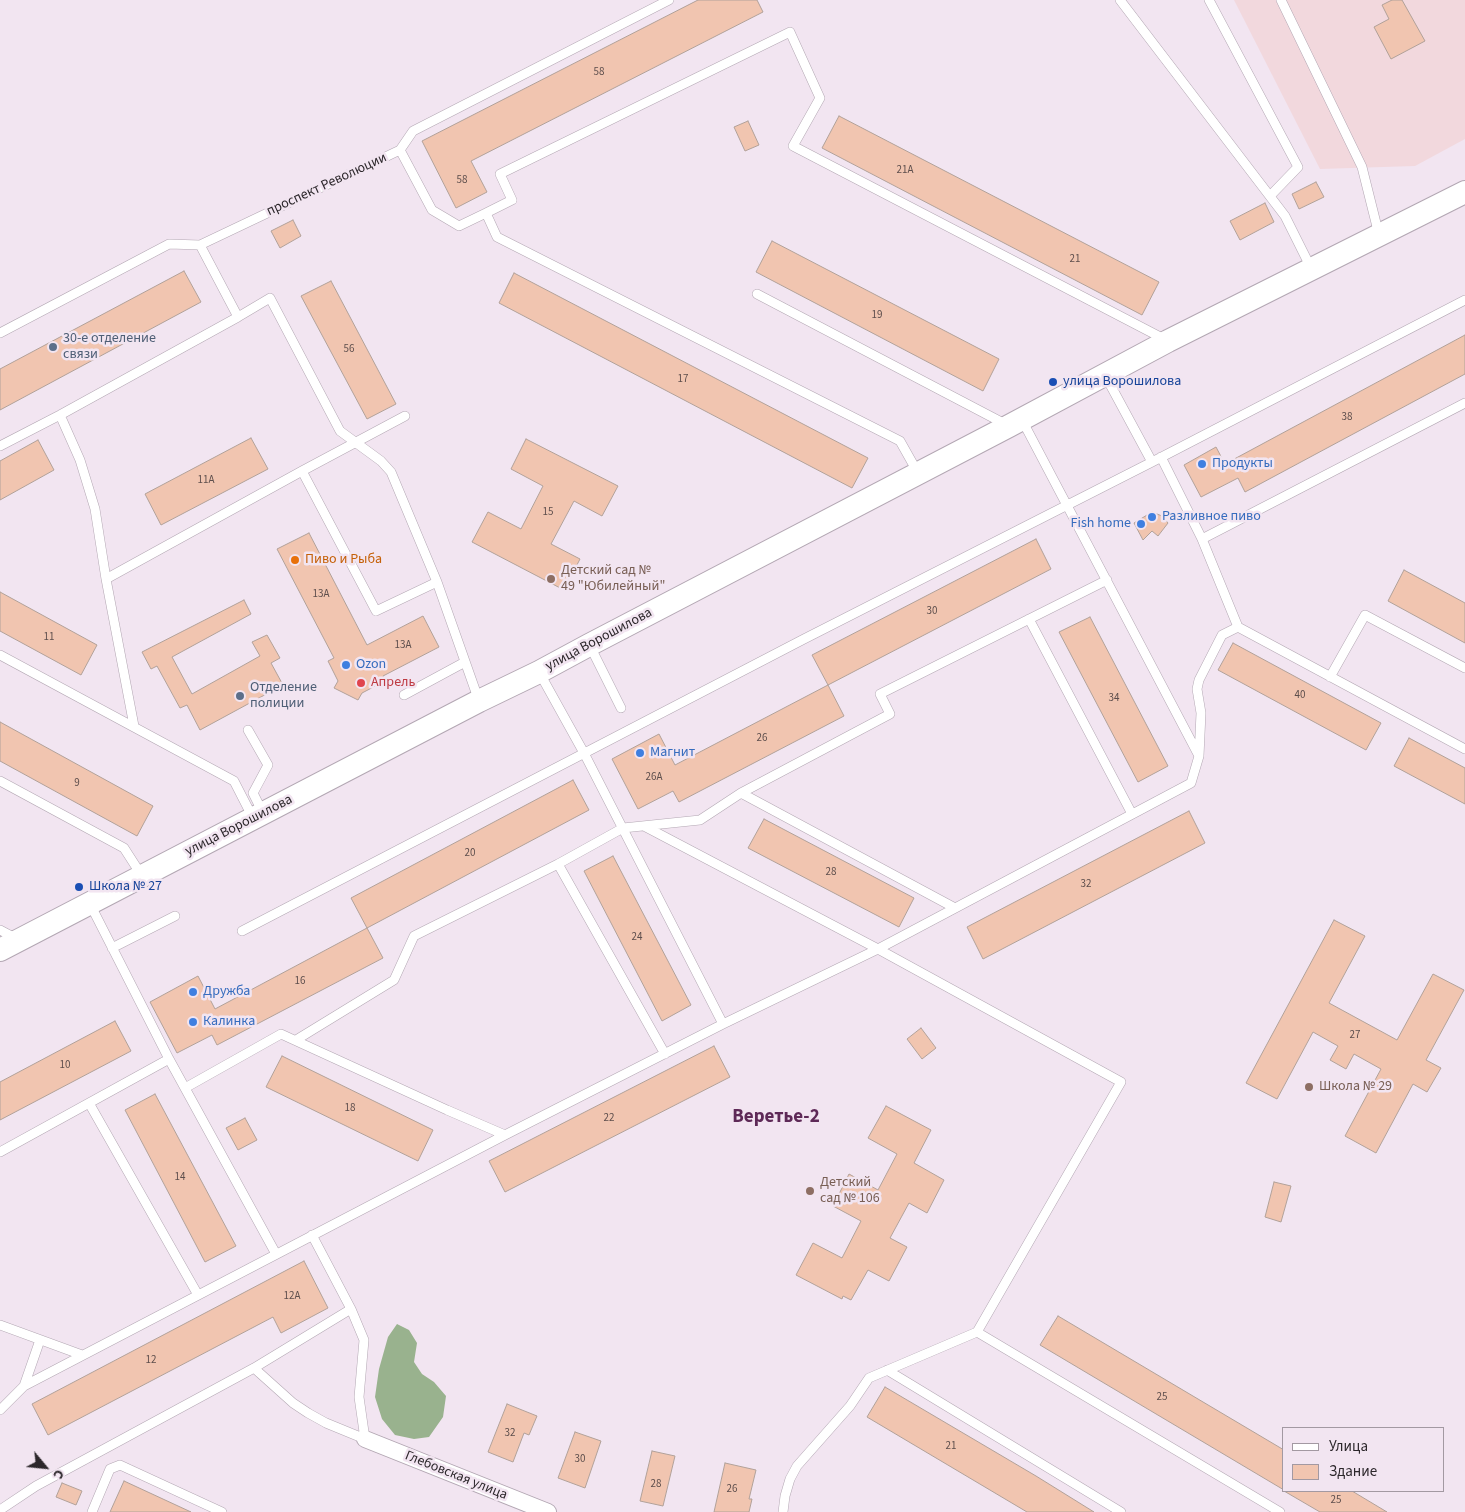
<!DOCTYPE html>
<meta charset="utf-8">
<style>
body{margin:0}
#map{position:relative;width:1465px;height:1512px;overflow:hidden;background:#f2e5f1;font-family:"Source Sans 3",sans-serif}
canvas{display:block}
.legend{position:absolute;left:1282px;top:1427px;width:162px;height:65px;box-sizing:border-box;background:#f2e5f1;border:1px solid #a399a2;margin:0;padding:6px 9px;list-style:none;font-size:15px;color:#2c272b}
.legend li{display:flex;align-items:center;gap:10px;height:25px}
.legend b{width:25px;border:1px solid #a399a2}
.north{position:absolute;left:20px;top:1442px;width:50px;height:50px;-webkit-text-stroke:4px #f2e5f1;paint-order:stroke;rotate:118deg;font-size:14px;font-weight:700;line-height:20px;text-align:center;color:#2c272b}
.north::after{content:'';display:block;margin:auto;width:18px;height:22px;background:#2c272b;clip-path:polygon(50% 0,100% 100%,50% 72%,0 100%)}
</style>
<div id="map">
<canvas width="1465" height="1512"></canvas>
<ul class="legend">
<li><b style="height:6px;background:#fff"></b>Улица</li>
<li><b style="height:14px;background:#f1c5b0"></b>Здание</li>
</ul>
<div class="north">С</div>
</div>
<script>
const c = document.querySelector('canvas').getContext('2d');
c.lineJoin = 'round';
function fill(path, color) { c.fillStyle = color; c.fill(path, 'evenodd'); }
const poly = rows => new Path2D(rows.map(r => 'M' + r).join(''));
function stroke(path, color, width, dash) { c.strokeStyle = color; c.lineWidth = width; c.lineCap = dash ? 'butt' : 'round'; c.setLineDash(dash || []); c.stroke(path); }
function write(font, color, halo, rows, align = 'center') {
  c.font = font + ' "Source Sans 3",sans-serif'; c.lineWidth = 5; c.setLineDash([]); c.textBaseline = 'middle'; c.strokeStyle = halo; c.fillStyle = color; for (const [text, x, y, turn = 0] of rows) {
    c.save(); c.translate(x, y); c.rotate((+turn || 0) * Math.PI / 180); c.textAlign = isNaN(turn) ? turn : align; if (halo) c.strokeText(text, 0, 0); c.fillText(text, 0, 0); c.restore();
  }
}
fill(poly([
 [1234,0,1465,0,1465,139,1415,166,1320,169]
]), '#f2d8dd');
fill(poly([
 [397,1324,409,1330,417,1343,414,1362,422,1374,434,1382,446,1396,443,1417,429,1437,414,1439,395,1435,382,1419,375,1397,379,1369,388,1337]
]), '#99b28e');
const building = poly([
 [698,0,757,0,763,12,471,161,487,192,456,208,422,141,698,0],
 [1392,0,1402,0,1425,41,1391,59,1374,27,1389,19,1382,5,1392,0],
 [839,116,1159,282,1142,315,822,148,839,116],
 [748,121,759,145,745,151,734,127,748,121],
 [1316,182,1324,197,1299,209,1292,194,1316,182],
 [1265,203,1274,222,1240,240,1230,221,1265,203],
 [293,220,301,236,280,248,271,231,293,220],
 [772,241,999,359,983,391,756,272,772,241],
 [184,271,201,302,0,410,0,369,184,271],
 [514,273,868,458,852,488,499,303,514,273],
 [331,281,396,404,367,419,301,296,331,281],
 [1465,335,1465,374,1245,492,1238,478,1201,497,1184,465,1216,447,1225,464,1465,335],
 [251,438,268,469,161,525,145,494,251,438],
 [526,439,618,486,602,516,574,501,551,544,580,559,564,590,472,542,488,512,521,529,543,486,511,469,526,439],
 [38,440,54,470,0,500,0,461,38,440],
 [1152,512,1162,516,1168,523,1158,536,1152,531,1143,540,1134,523,1152,512],
 [309,533,367,645,423,616,439,647,383,676,385,681,362,693,358,700,334,688,338,681,328,661,334,658,277,549,309,533],
 [1036,539,1051,569,828,685,812,655,1036,539],
 [1404,570,1465,603,1465,643,1388,601,1404,570],
 [0,592,97,645,81,675,0,631,0,592],
 [244,600,251,614,172,657,192,694,260,656,252,642,267,635,280,658,271,663,283,685,200,730,187,705,180,708,157,666,151,669,142,652,244,600],
 [1090,617,1168,766,1138,782,1059,632,1090,617],
 [1233,643,1381,723,1366,750,1218,670,1233,643],
 [828,685,844,716,679,802,673,791,638,809,612,759,659,734,675,765,828,685],
 [0,722,153,806,137,836,0,761,0,722],
 [1409,738,1465,768,1465,804,1394,766,1409,738],
 [573,780,589,810,367,928,351,898,573,780],
 [1189,811,1205,843,983,959,967,927,1189,811],
 [764,819,914,898,899,927,748,848,764,819],
 [613,856,691,1005,662,1021,584,871,613,856],
 [1334,920,1365,936,1329,1003,1397,1040,1433,974,1464,990,1426,1060,1441,1068,1427,1092,1413,1084,1376,1153,1345,1136,1381,1069,1354,1054,1346,1069,1330,1060,1338,1046,1313,1032,1277,1099,1246,1083,1334,920],
 [367,928,383,958,217,1045,212,1035,177,1053,150,1002,198,976,215,1009,367,928],
 [115,1021,131,1051,0,1120,0,1082,115,1021],
 [921,1028,936,1048,922,1059,907,1039,921,1028],
 [714,1046,730,1077,505,1192,489,1161,714,1046],
 [282,1056,433,1130,418,1161,266,1087,282,1056],
 [155,1094,236,1246,205,1262,125,1110,155,1094],
 [886,1106,931,1130,914,1163,944,1180,927,1213,909,1203,890,1238,907,1247,889,1281,868,1270,851,1300,843,1296,842,1299,796,1275,813,1243,842,1258,861,1221,833,1206,849,1174,878,1190,897,1154,868,1138,886,1106],
 [245,1118,257,1140,238,1150,226,1128,245,1118],
 [1274,1182,1291,1186,1281,1222,1265,1217,1274,1182],
 [304,1261,328,1308,281,1333,273,1317,48,1435,32,1404,304,1261],
 [1058,1316,1284,1450,1284,1490,1040,1345,1058,1316],
 [885,1387,1036,1476,1094,1512,1027,1512,867,1417,885,1387],
 [507,1404,537,1416,529,1435,524,1433,513,1462,488,1452,507,1404],
 [575,1432,601,1441,585,1488,558,1478,575,1432],
 [652,1451,675,1456,663,1506,640,1501,652,1451],
 [725,1463,756,1470,749,1499,752,1499,749,1512,714,1512,725,1463],
 [124,1481,191,1512,110,1512,124,1481],
 [62,1483,82,1491,76,1505,56,1497,62,1483],
 [1284,1491,1352,1491,1387,1512,1320,1512,1284,1491]
]);
fill(building, '#f1c5b0');
stroke(building, '#b1a199', 1);
const lane = poly([
 [1120,0,1285,216,1311,268],
 [1209,0,1298,167,1270,196],
 [1281,0,1362,167,1379,235],
 [400,150,432,210,459,226,486,213,497,237,900,441,918,473],
 [486,213,512,200,500,174,790,32,820,98,793,146,1166,340],
 [200,245,238,317,270,298,340,431,381,461,391,472,437,582,479,701],
 [757,294,1007,425],
 [0,333,169,244,200,245,400,150,413,131,669,0],
 [1105,375,1152,462],
 [60,415,80,460,95,509,106,579,134,726],
 [0,446,60,415,238,317],
 [1161,457,1202,539,1465,403],
 [302,471,376,611,437,582],
 [1202,539,1238,627,1465,749],
 [106,579,302,471,405,416],
 [1029,619,1132,814],
 [590,646,621,708],
 [0,655,234,781,253,818],
 [539,672,584,753,723,1024],
 [1330,677,1365,615,1465,668],
 [404,695,465,662],
 [248,730,268,765,253,793,263,813],
 [1199,756,1201,713,1197,689,1199,680,1222,635,1238,627],
 [0,781,124,848,142,876],
 [644,826,878,949,1121,1082,977,1332,869,1378,850,1406,797,1466,790,1479,785,1496,783,1512],
 [90,904,169,1059,276,1254],
 [955,908,741,793,890,714,880,694,1107,580],
 [0,930,17,939],
 [242,931,804,639,1152,462,1465,300],
 [112,948,175,916],
 [296,1040,394,980,414,936,558,864],
 [665,1054,558,864,623,828,700,820,741,793],
 [185,1088,281,1034,447,1110,505,1135],
 [89,1103,198,1295],
 [0,1152,169,1059],
 [351,1309,364,1340,359,1397,365,1439],
 [0,1325,82,1355],
 [977,1332,1280,1512],
 [254,1368,293,1403,308,1413,326,1423,365,1439],
 [887,1370,1121,1512],
 [24,1386,505,1135,723,1024,878,949,1191,783,1199,756,1022,420],
 [0,1410,24,1386,40,1340],
 [0,1510,36,1486,254,1368,351,1309,312,1235],
 [92,1512,110,1469,120,1465,222,1512]
]);
const street = poly([
 [365,1439,548,1512]
]);
const secondary = poly([
 [0,950,479,701,539,672,589,645,1009,426,1168,341,1465,192]
]);
stroke(lane, '#b3a7b3', 10);
stroke(street, '#b3a7b3', 18);
stroke(secondary, '#b3a7b3', 24);
stroke(lane, '#fff', 9);
stroke(street, '#fff', 16);
stroke(secondary, '#fff', 22);
for (const [x, y, r, color] of [
 [53,347,5,"#5c6f8a"],
 [1053,382,5,"#1a4fb4"],
 [1202,464,5,"#3f7fe0"],
 [1152,517,5,"#3f7fe0"],
 [1141,524,5,"#3f7fe0"],
 [295,560,5,"#e8710a"],
 [551,579,5,"#8d6e63"],
 [346,665,5,"#3f7fe0"],
 [361,683,5,"#e0444e"],
 [240,696,5,"#5c6f8a"],
 [640,753,5,"#3f7fe0"],
 [79,887,5,"#1a4fb4"],
 [193,992,5,"#3f7fe0"],
 [193,1022,5,"#3f7fe0"],
 [1309,1087,5,"#8d6e63"],
 [810,1191,5,"#8d6e63"]
]) { const dot = new Path2D(); dot.arc(x, y, r, 0, 2 * Math.PI); c.fillStyle = color; c.fill(dot); stroke(dot, '#f2e5f1', 2); }
write('11px', '#5d4e4c', null, [
 ["58",599,73],
 ["21А",905,171],
 ["58",462,181],
 ["21",1075,260],
 ["19",877,316],
 ["56",349,350],
 ["17",683,380],
 ["38",1347,418],
 ["11А",206,481],
 ["15",548,513],
 ["13А",321,595],
 ["30",932,612],
 ["11",49,638],
 ["13А",403,646],
 ["40",1300,696],
 ["34",1114,699],
 ["26",762,739],
 ["26А",654,778],
 ["9",77,784],
 ["20",470,854],
 ["28",831,873],
 ["32",1086,885],
 ["24",637,938],
 ["16",300,982],
 ["27",1355,1036],
 ["10",65,1066],
 ["18",350,1109],
 ["22",609,1119],
 ["14",180,1178],
 ["12А",292,1297],
 ["12",151,1361],
 ["25",1162,1398],
 ["32",510,1434],
 ["21",951,1447],
 ["30",580,1460],
 ["28",656,1485],
 ["26",732,1490],
 ["25",1336,1501]
]);
write('14px', '#2c272b', '#f2e5f1', [
 ["проспект Революции",327,185,-25],
 ["улица Ворошилова",599,640,-28],
 ["улица Ворошилова",239,826,-27],
 ["Глебовская улица",456,1476,22]
]);
write('14px', '#4e5e75', '#f2e5f1', [
 ["30-е отделение",63,339],
 ["связи",63,355],
 ["Отделение",250,688],
 ["полиции",250,704]
], 'left');
write('14px', '#164399', '#f2e5f1', [
 ["улица Ворошилова",1063,382],
 ["Школа № 27",89,887]
], 'left');
write('14px', '#366cbe', '#f2e5f1', [
 ["Продукты",1212,464],
 ["Разливное пиво",1162,517],
 ["Fish home",1131,524,"right"],
 ["Ozon",356,665],
 ["Магнит",650,753],
 ["Дружба",203,992],
 ["Калинка",203,1022]
], 'left');
write('14px', '#c56008', '#f2e5f1', [
 ["Пиво и Рыба",305,560]
], 'left');
write('14px', '#785e54', '#f2e5f1', [
 ["Детский сад №",561,571],
 ["49 \"Юбилейный\"",561,587],
 ["Школа № 29",1319,1087],
 ["Детский",820,1183],
 ["сад № 106",820,1199]
], 'left');
write('14px', '#be3a42', '#f2e5f1', [
 ["Апрель",371,683]
], 'left');
write('bold 19px', '#5e2957', '#f2e5f1', [
 ["Веретье-2",776,1118]
]);
</script>
